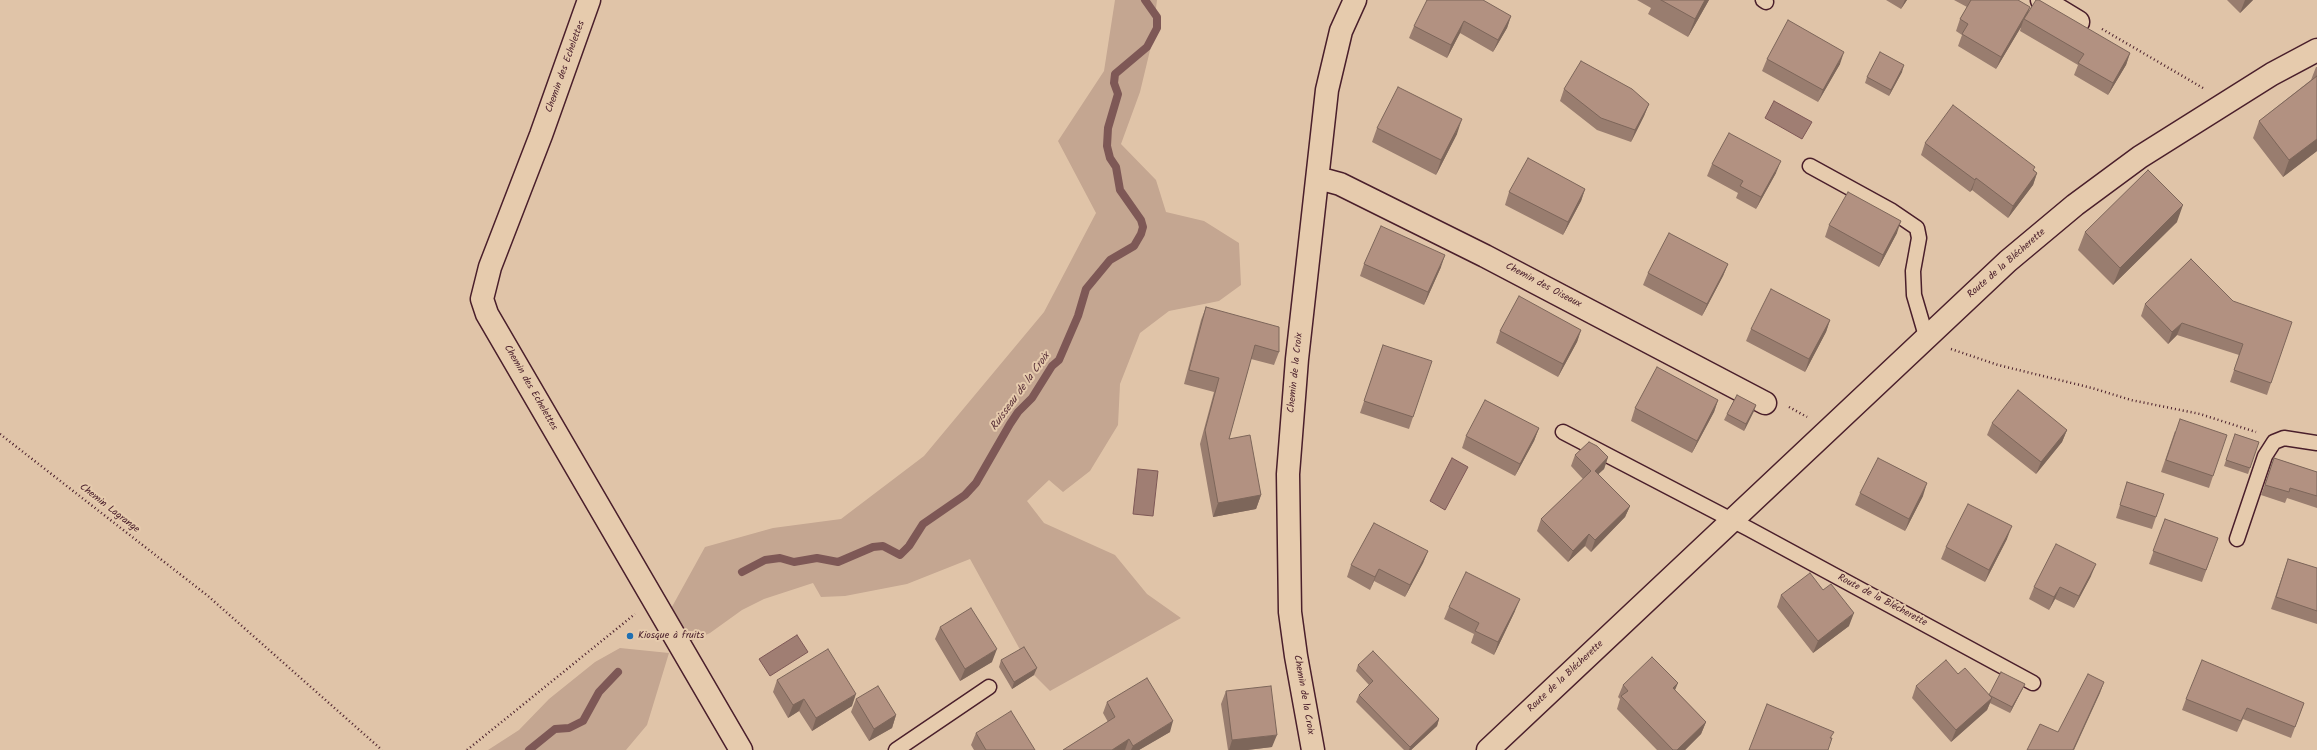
<!DOCTYPE html>
<html>
<head>
<meta charset="utf-8">
<style>
  body { margin:0 }
  canvas { display:block; background:#e0c4a8 }
</style>
</head>
<body>
<canvas width="2317" height="750"></canvas>
<script>
const g = document.querySelector('canvas').getContext('2d');
g.lineJoin = 'round';
function fill(path, color) { g.fillStyle = color; g.fill(path, 'evenodd'); }
const toPath = rows => new Path2D(rows.map(r => 'M' + r).join(''));
function stroke(path, color, width, dash) { g.strokeStyle = color; g.lineWidth = width; g.lineCap = dash ? 'butt' : 'round'; g.setLineDash(dash || []); g.stroke(path); }
function drawText(font, color, halo, rows, align = 'center') {
  g.font = font + ' Kalam,sans-serif'; g.lineWidth = 4; g.setLineDash([]); g.textBaseline = 'middle'; g.strokeStyle = halo; g.fillStyle = color; for (const [text, x, y, turn = 0] of rows) {
    g.save(); g.translate(x, y); g.rotate((+turn || 0) * Math.PI / 180); g.textAlign = isNaN(turn) ? turn : align; if (halo) g.strokeText(text, 0, 0); g.fillText(text, 0, 0); g.restore();
  }
}
const green = toPath([
  [1115,0,1157,0,1152,42,1140,92,1121,144,1156,180,1166,212,1204,221,1239,243,1241,285,1219,301,1169,311,1140,333,1120,384,1118,425,1090,471,1063,492,1049,480,1027,501,1044,523,1115,555,1147,594,1181,618,1050,691,1034,675,970,559,907,584,845,596,821,597,813,583,764,599,742,610,710,633,685,644,668,614,705,547,773,528,841,519,924,456,1044,312,1096,213,1058,141,1104,71],
  [620,648,669,653,647,725,626,750,488,750,519,730,549,699,595,662]
]);
const water = toPath([
  [1774,101,1812,122,1802,139,1765,118,1774,101],
  [1452,458,1468,467,1445,510,1430,501,1452,458],
  [1138,469,1158,471,1153,516,1133,514,1138,469],
  [797,635,808,652,770,676,759,659,797,635]
]);
const stream = toPath([
  [742,572,765,560,780,558,794,562,817,558,838,562,873,547,883,546,900,555,909,546,923,524,965,495,976,483,1010,424,1018,412,1032,398,1052,366,1059,360,1078,316,1086,289,1110,260,1134,246,1141,234,1143,227,1141,220,1120,190,1116,167,1110,158,1107,146,1108,128,1118,94,1114,83,1115,74,1147,47,1157,28,1157,17,1145,0],
  [529,750,555,729,569,728,583,721,599,692,618,672]
]);
const path = toPath([
  [2102,29,2203,88],
  [1951,349,1998,365,2092,388,2131,400,2200,414,2256,432],
  [1789,407,1807,417],
  [0,434,208,596,382,750],
  [467,750,635,614]
]);
const service = toPath([
  [1763,0,1766,2],
  [1810,166,1892,211,1917,228,1919,238,1913,271,1914,295,1926,336],
  [1563,432,1749,529,2033,683],
  [2237,539,2265,456,2274,442,2284,438,2317,443],
  [896,750,989,687]
]);
const minor = toPath([
  [589,0,541,135,490,267,482,299,487,314,741,750],
  [2042,0,2078,22],
  [1318,178,1340,184,1485,256,1765,403],
  [1313,750,1296,656,1290,612,1288,474,1297,359,1327,90,1341,31,1355,0]
]);
const secondary = toPath([
  [1488,750,2008,261,2075,205,2140,157,2272,74,2317,50]
]);
const wall = toPath([
  [1637,0,1709,0,1688,37,1648,14,1651,8],
  [1886,0,1907,0,1901,9],
  [1954,0,2018,0,2029,12,2130,53,2126,65,2108,95,2074,75,2078,65,2020,31,2021,27,1996,69,1958,46,1962,35,1956,31,1960,19,1967,7],
  [2227,0,2253,0,2240,13],
  [1511,16,1507,28,1493,52,1460,33,1447,58,1409,38,1414,26],
  [1767,59,1840,64,1818,102,1762,71],
  [2316,67,2317,67,2317,151,2283,177,2253,138,2259,121,2311,80],
  [1902,72,1889,96,1865,83,1867,77],
  [1564,89,1649,104,1644,116,1631,142,1597,130,1560,101],
  [1377,128,1457,134,1436,175,1372,142],
  [1925,143,2034,170,2037,173,2033,185,2008,218,1972,190,1970,192,1921,155],
  [1712,164,1776,173,1756,209,1736,198,1738,193,1707,176],
  [1585,189,1581,201,1563,235,1505,205,1509,192],
  [2177,222,2113,285,2078,250,2085,232],
  [1829,225,1897,233,1879,267,1825,237],
  [2191,259,2271,383,2267,395,2230,382,2239,355,2177,335,2168,344,2141,316,2145,304],
  [1364,264,1441,267,1424,305,1360,276],
  [1728,264,1723,276,1702,316,1643,285,1648,273],
  [1206,307,1279,352,1274,365,1251,359,1229,439,1261,495,1256,509,1213,517,1200,444,1214,392,1184,384,1201,320],
  [1830,320,1826,332,1805,372,1746,341,1751,329],
  [1581,330,1577,342,1558,377,1496,343,1500,331],
  [1383,345,1413,417,1409,429,1360,413],
  [1718,400,1714,412,1692,453,1631,421,1635,408],
  [1756,405,1754,411,1744,431,1724,420,1727,414],
  [1992,423,2067,430,2062,442,2036,474,1987,435],
  [1539,428,1534,441,1515,476,1462,448,1466,436],
  [2175,431,2213,476,2209,488,2161,472],
  [2235,434,2259,442,2248,474,2224,466],
  [1575,455,1608,457,1604,469,1598,474,1630,506,1625,517,1591,552,1585,546,1568,562,1537,531,1541,519,1583,479,1571,466],
  [2274,458,2317,472,2317,508,2287,498,2285,503,2261,495],
  [2127,482,2156,517,2152,529,2116,518],
  [1860,493,1923,496,1905,531,1855,505],
  [2165,519,2218,538,2202,582,2149,564],
  [2007,539,1985,582,1941,559,1946,547],
  [1428,551,1423,563,1405,597,1374,581,1370,590,1347,577,1351,565],
  [2288,559,2317,568,2317,624,2271,609],
  [2091,576,2074,608,2055,599,2049,610,2029,599,2034,587],
  [1781,595,1849,626,1813,653,1777,607],
  [1449,607,1515,611,1494,655,1471,643,1474,634,1444,619],
  [940,627,992,662,960,681,935,639],
  [1001,660,1034,675,1012,689,999,667],
  [1358,665,1439,719,1437,726,1411,750,1404,750,1356,702,1359,695,1369,685,1356,671],
  [1958,674,1989,695,2025,684,2022,690,2010,713,1990,703,1987,710,1951,742,1912,698,1916,686],
  [777,680,852,706,812,731,799,711,788,718,773,692],
  [1623,685,1675,690,1706,722,1701,734,1685,750,1657,750,1617,709,1620,699,1618,697],
  [1226,691,1272,747,1247,750,1228,750,1221,704],
  [856,699,896,715,892,728,869,741,851,712],
  [2186,699,2304,703,2291,738,2243,719,2237,732,2182,710],
  [1107,702,1170,732,1139,750,1063,750,1108,722,1103,713],
  [976,733,1035,750,974,750,971,745]
]);
const shadedWall = toPath([
  [1705,0,1709,0,1688,37,1695,19],
  [1905,0,1907,0,1901,9],
  [2245,0,2253,0,2240,13],
  [2030,7,2026,19,2024,19,2021,27,1996,69,2001,57],
  [1511,16,1507,28,1493,52,1498,40],
  [1464,21,1460,33,1447,58,1451,45],
  [1844,52,1840,64,1818,102,1823,90],
  [2130,53,2126,65,2108,95,2113,83],
  [1904,65,1902,72,1889,96,1891,90],
  [1649,104,1644,116,1631,142,1635,130],
  [1462,119,1457,134,1436,175,1441,160],
  [2317,139,2317,151,2283,177,2289,160],
  [1781,161,1776,173,1756,209,1761,197],
  [2037,173,2033,185,2008,218,2013,206],
  [1976,178,1972,190,1970,192,1975,180],
  [1585,189,1581,201,1563,235,1568,222],
  [2183,205,2177,222,2113,285,2120,268],
  [1901,221,1897,233,1879,267,1883,255],
  [1445,255,1441,267,1424,305,1428,292],
  [1728,264,1723,276,1702,316,1707,304],
  [1830,320,1826,332,1805,372,1809,359],
  [2182,323,2177,335,2168,344,2172,332],
  [1581,330,1577,342,1558,377,1563,364],
  [1718,400,1714,412,1692,453,1697,441],
  [1756,405,1754,411,1744,431,1746,424],
  [1539,428,1534,441,1515,476,1520,464],
  [2067,430,2062,442,2036,474,2041,462],
  [1608,457,1604,469,1590,482,1595,471],
  [1927,483,1923,496,1905,531,1909,519],
  [1261,495,1256,509,1213,517,1218,503],
  [1630,506,1625,517,1591,552,1595,540],
  [2012,526,2007,539,1985,582,1989,570],
  [1589,534,1585,546,1568,562,1573,551],
  [1428,551,1423,563,1405,597,1410,585],
  [2096,564,2091,576,2074,608,2079,596],
  [1379,569,1374,581,1370,590,1375,577],
  [2060,587,2055,599,2049,610,2054,597],
  [1520,599,1515,611,1494,655,1498,642],
  [1854,613,1849,626,1813,653,1818,641],
  [997,649,992,662,960,681,965,669],
  [1037,668,1034,675,1012,689,1014,682],
  [2104,682,2100,693,2074,750,2073,750],
  [1678,683,1673,695,1673,688],
  [2025,684,2022,690,2010,713,2012,707],
  [856,694,852,706,812,731,816,718],
  [1992,698,1987,710,1951,742,1956,730],
  [804,699,799,711,788,718,793,705],
  [896,715,892,728,869,741,874,729],
  [1439,719,1437,726,1411,750,1409,750,1410,747],
  [1173,721,1170,732,1139,750,1131,750,1133,746],
  [1706,722,1701,734,1685,750,1677,750],
  [1277,735,1272,747,1247,750,1229,750,1232,740],
  [1129,739,1125,750,1112,750]
]);
const building = toPath([
  [1427,0,1483,0,1511,16,1498,40,1464,21,1451,45,1414,26,1427,0],
  [1661,0,1705,0,1695,19,1661,0],
  [1971,0,2018,0,2030,7,2001,57,1962,34,1968,24,1960,19,1971,0],
  [2036,0,2039,0,2130,53,2113,83,2078,63,2084,54,2024,19,2036,0],
  [1788,20,1844,52,1823,90,1767,59,1788,20],
  [1880,52,1904,65,1891,90,1867,77,1880,52],
  [1581,61,1632,89,1649,104,1635,130,1601,118,1564,89,1581,61],
  [2317,76,2317,139,2289,160,2259,121,2317,76],
  [1398,87,1462,119,1441,160,1377,128,1398,87],
  [1953,105,2035,167,2033,170,2037,173,2013,206,1976,178,1975,180,1925,143,1953,105],
  [1729,133,1781,161,1761,197,1740,186,1743,181,1712,164,1729,133],
  [1528,158,1585,189,1568,222,1509,192,1528,158],
  [2148,170,2183,205,2120,268,2085,232,2148,170],
  [1848,192,1901,221,1883,255,1829,225,1848,192],
  [1381,226,1445,255,1428,292,1364,264,1381,226],
  [1669,233,1728,264,1707,304,1648,273,1669,233],
  [2191,259,2233,301,2292,322,2271,383,2234,370,2243,344,2182,323,2172,332,2145,304,2191,259],
  [1771,289,1830,320,1809,359,1751,329,1771,289],
  [1519,296,1581,330,1563,364,1500,331,1519,296],
  [1206,307,1279,327,1279,352,1255,345,1229,439,1250,435,1261,495,1218,503,1205,430,1219,378,1189,370,1206,307],
  [1383,345,1432,361,1413,417,1364,401,1383,345],
  [1657,367,1718,400,1697,441,1635,408,1657,367],
  [2018,390,2067,430,2041,462,1992,423,2018,390],
  [1737,395,1756,405,1746,424,1727,414,1737,395],
  [1485,400,1539,428,1520,464,1466,436,1485,400],
  [2180,419,2227,435,2213,476,2166,460,2180,419],
  [2235,434,2259,442,2250,468,2226,460,2235,434],
  [1589,442,1597,446,1608,457,1595,471,1630,506,1595,540,1589,534,1573,551,1541,519,1591,471,1575,455,1589,442],
  [1878,458,1927,483,1909,519,1860,493,1878,458],
  [2274,458,2317,472,2317,496,2290,488,2289,492,2265,485,2274,458],
  [2127,482,2164,494,2156,517,2120,505,2127,482],
  [1968,504,2012,526,1989,570,1946,547,1968,504],
  [2165,519,2218,538,2206,570,2153,551,2165,519],
  [1374,523,1428,551,1410,585,1379,569,1375,577,1351,565,1374,523],
  [2056,544,2096,564,2079,596,2060,587,2054,597,2034,587,2056,544],
  [2288,559,2317,568,2317,611,2276,597,2288,559],
  [1466,572,1520,599,1498,642,1475,631,1479,623,1449,607,1466,572],
  [1810,573,1823,590,1831,584,1854,613,1818,641,1781,595,1810,573],
  [971,608,997,649,965,669,940,627,971,608],
  [1024,647,1037,668,1014,682,1001,660,1024,647],
  [828,649,856,694,816,718,804,699,793,705,777,680,828,649],
  [1373,651,1439,719,1410,747,1359,695,1373,681,1358,665,1373,651],
  [1652,657,1678,683,1673,688,1706,722,1677,750,1673,750,1621,696,1628,691,1623,685,1652,657],
  [1946,660,1958,674,1965,668,1992,698,1956,730,1916,686,1946,660],
  [2202,660,2304,703,2295,727,2247,708,2241,721,2186,699,2202,660],
  [2001,672,2025,684,2012,707,1989,695,2001,672],
  [2088,674,2104,682,2073,750,2027,750,2040,724,2058,732,2088,674],
  [1147,678,1173,721,1133,746,1129,739,1112,750,1063,750,1115,717,1107,702,1147,678],
  [878,686,896,715,874,729,856,699,878,686],
  [1271,686,1277,735,1232,740,1226,691,1271,686],
  [1767,704,1834,732,1830,738,1832,738,1828,750,1749,750,1767,704],
  [1011,711,1035,750,986,750,976,733,1011,711]
]);
const markers = [
  [630,636,4,"#1f6fb2"]
];
const streetNames = [
  ["Chemin des Echelettes",566,67,-70],
  ["Route de la Blécherette",2007,264,-41],
  ["Chemin des Oiseaux",1543,286,28],
  ["Chemin de la Croix",1296,373,-84],
  ["Chemin des Echelettes",530,388,60],
  ["Chemin Lagrange",109,509,38],
  ["Route de la Blécherette",1882,601,28],
  ["Route de la Blécherette",1566,677,-43],
  ["Chemin de la Croix",1303,695,80]
];
const poiNames = [
  ["Kiosque à fruits",638,636]
];
const waterNames = [
  ["Ruisseau de la Croix",1021,392,-54]
];
fill(green, '#c4a691');
fill(water, '#a07e73');
stroke(water, '#7e5856', 1);
stroke(stream, '#7e5856', 8);
stroke(service, '#4a1f2b', 17);
stroke(minor, '#4a1f2b', 25);
stroke(secondary, '#4a1f2b', 25);
stroke(path, '#4a1f2b', 2.5, [1, 3]);
stroke(service, '#e6cbad', 14);
stroke(minor, '#e6cbad', 22);
stroke(secondary, '#e6cbad', 22);
fill(wall, '#997d6f');
fill(shadedWall, '#7d665a');
fill(building, '#b29181');
stroke(building, '#7d665a', 1);
for (const [x, y, r, color] of markers) { const dot = new Path2D(); dot.arc(x, y, r, 0, 2 * Math.PI); g.fillStyle = color; g.fill(dot); stroke(dot, '#e6cbad', 1.5); }
drawText('10px', '#4a1f2b', '#e6cbad', streetNames);
drawText('10px', '#4a1f2b', '#e6cbad', poiNames, 'left');
drawText('italic 11px', '#5b3239', '#e6cbad', waterNames);
</script>
</body>
</html>
